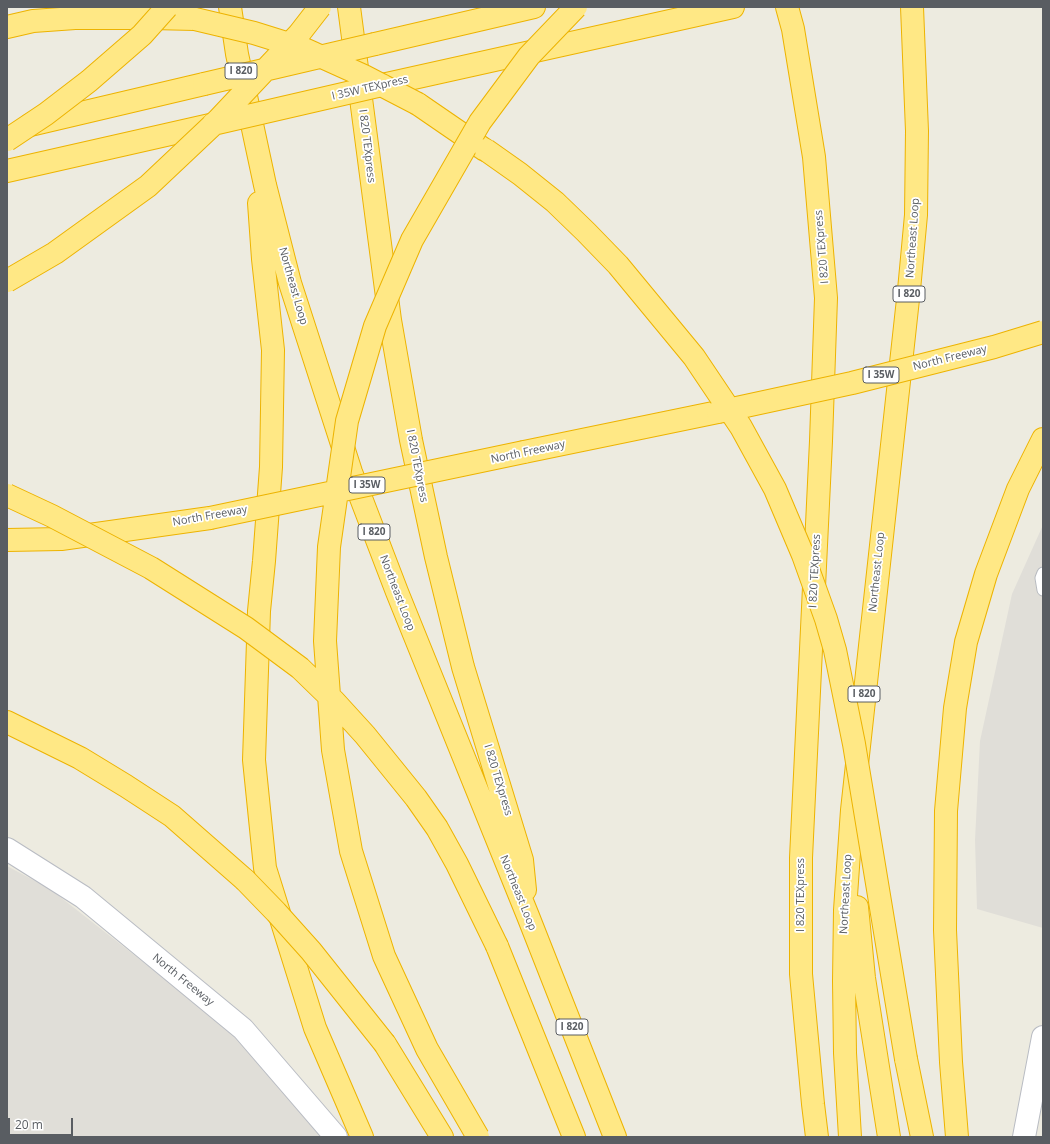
<!DOCTYPE html>
<html>
<head>
<meta charset="utf-8">
<style>
  body { margin:0 }
  #map { position:relative; width:1050px; height:1144px; overflow:hidden; background:#edebe0; font-family:"Open Sans",sans-serif }
  canvas { display:block }
  .frame { position:absolute; inset:0; border:8px solid #595d62; pointer-events:none }
  .scale { position:absolute; left:8px; top:1118px; width:65px; height:18px; box-sizing:border-box; border:2px solid #595d62; border-top:0; padding-left:5px; font-size:12px; line-height:14px; white-space:nowrap; color:#595d62; -webkit-text-stroke:3px #fff; paint-order:stroke }
</style>
</head>
<body>
<div id="map">
<canvas width="1050" height="1144"></canvas>
<div class="frame"></div>
<div class="scale">20 m</div>
</div>
<script>
const g = document.querySelector('canvas').getContext('2d');
g.lineJoin = 'round';
function fill(path, color) { g.fillStyle = color; g.fill(path, 'evenodd'); }
const toPath = rows => new Path2D(rows.map(r => 'M' + r).join(''));
function stroke(path, color, width, dash) { g.strokeStyle = color; g.lineWidth = width; g.lineCap = dash ? 'butt' : 'round'; g.setLineDash(dash || []); g.stroke(path); }
function drawText(font, color, halo, rows, align = 'center') {
  g.font = font + ' "Open Sans",sans-serif'; g.lineWidth = 3.5; g.setLineDash([]); g.textBaseline = 'middle'; g.strokeStyle = halo; g.fillStyle = color; for (const [text, x, y, turn = 0] of rows) {
    g.save(); g.translate(x, y); g.rotate((+turn || 0) * Math.PI / 180); g.textAlign = isNaN(turn) ? turn : align; if (halo) g.strokeText(text, 0, 0); g.fillText(text, 0, 0); g.restore();
  }
}
const industrial = toPath([
  [1043,525,1043,928,977,909,975,840,980,741,1012,594],
  [7,866,50,889,235,1034,326,1137,7,1137]
]);
const lane = toPath([
  [1043,573,1041,578,1043,590]
]);
const secondary = toPath([
  [7,849,83,897,243,1029,336,1137],
  [1024,1137,1043,1037]
]);
const highway = toPath([
  [230,7,237,54,265,185,290,283,351,472,397,592,528,916,615,1137],
  [349,7,390,320,411,440,436,557,463,667,522,860,525,890],
  [787,7,793,29,814,157,826,298,821,441,801,858,801,974,813,1104,817,1137],
  [7,27,33,21,75,18,151,18,195,19],
  [375,44,534,7],
  [382,85,733,7],
  [418,104,485,150],
  [30,125,204,84],
  [7,171,210,125],
  [259,203,263,259,273,350,271,467,264,561,259,611,254,760,265,868,315,1028,362,1137],
  [524,452,718,412],
  [7,540,61,539,210,518],
  [7,722,80,758,126,786,172,816,245,880],
  [857,907,864,978,889,1137],
  [497,946,574,1137],
  [385,1044,442,1137],
  [906,1059,922,1137],
  [850,1137,845,1053,844,981,845,910,852,810,909,290,916,215,917,131,912,7],
  [957,1137,951,1062,945,930,946,811,955,708,966,642,986,574,1018,489,1043,439]
]);
const highwayBridge = toPath([
  [195,19,254,33,302,48,364,76,418,104],
  [204,84,375,44],
  [213,124,382,85],
  [7,140,46,114,89,81,142,35,167,7],
  [486,150,520,174,555,202,586,232,618,265,694,357,741,427,775,489,803,555,826,619,835,650,854,744,906,1059],
  [7,281,55,253,148,186,218,120,299,34,320,7],
  [718,412,852,383,994,347,1043,332],
  [7,495,52,516,151,568,246,628,300,668,334,701,365,735,416,798,437,828,457,864,497,946],
  [210,518,524,452],
  [245,880,276,912,311,951,385,1044],
  [478,1137,427,1049,384,956,351,851,333,750,325,641,329,547,347,421,375,326,412,240,480,122,529,56,576,7]
]);
const shields = [
  [241,71,32],
  [909,294,32],
  [881,375,36],
  [367,485,36],
  [374,532,32],
  [864,694,32],
  [572,1027,32]
];
const shieldNames = [
  ["I 820",241,71],
  ["I 820",909,294],
  ["I 35W",881,375],
  ["I 35W",367,485],
  ["I 820",374,532],
  ["I 820",864,694],
  ["I 820",572,1027]
];
const streetNames = [
  ["I 35W TEXpress",370,88,-13],
  ["I 820 TEXpress",367,146,83],
  ["Northeast Loop",913,238,-86],
  ["I 820 TEXpress",822,247,-95],
  ["Northeast Loop",293,286,74],
  ["North Freeway",950,358,-14],
  ["North Freeway",528,452,-12],
  ["I 820 TEXpress",417,466,79],
  ["North Freeway",210,516,-10],
  ["I 820 TEXpress",815,571,-87],
  ["Northeast Loop",877,572,-84],
  ["Northeast Loop",397,593,69],
  ["I 820 TEXpress",498,780,73],
  ["Northeast Loop",518,893,68],
  ["Northeast Loop",846,894,-87],
  ["I 820 TEXpress",801,895,-90],
  ["North Freeway",183,980,39]
];
fill(industrial, '#e0ded8');
stroke(lane, '#b8bbc0', 13);
stroke(secondary, '#b9bcc3', 24);
stroke(highway, '#edb300', 24);
stroke(lane, '#fff', 11);
stroke(secondary, '#fff', 22);
stroke(highway, '#ffe885', 22);
stroke(highwayBridge, '#edb300', 24, []);
stroke(highwayBridge, '#ffe885', 22);
for (const [x, y, w] of shields) { const box = new Path2D(); box.roundRect(x - w / 2, y - 8, w, 16, 3); g.fillStyle = '#fff'; g.fill(box); stroke(box, '#595d62', 1); }
drawText('bold 10px', '#595d62', null, shieldNames);
drawText('11px', '#595d62', '#fff', streetNames);
</script>
</body>
</html>
